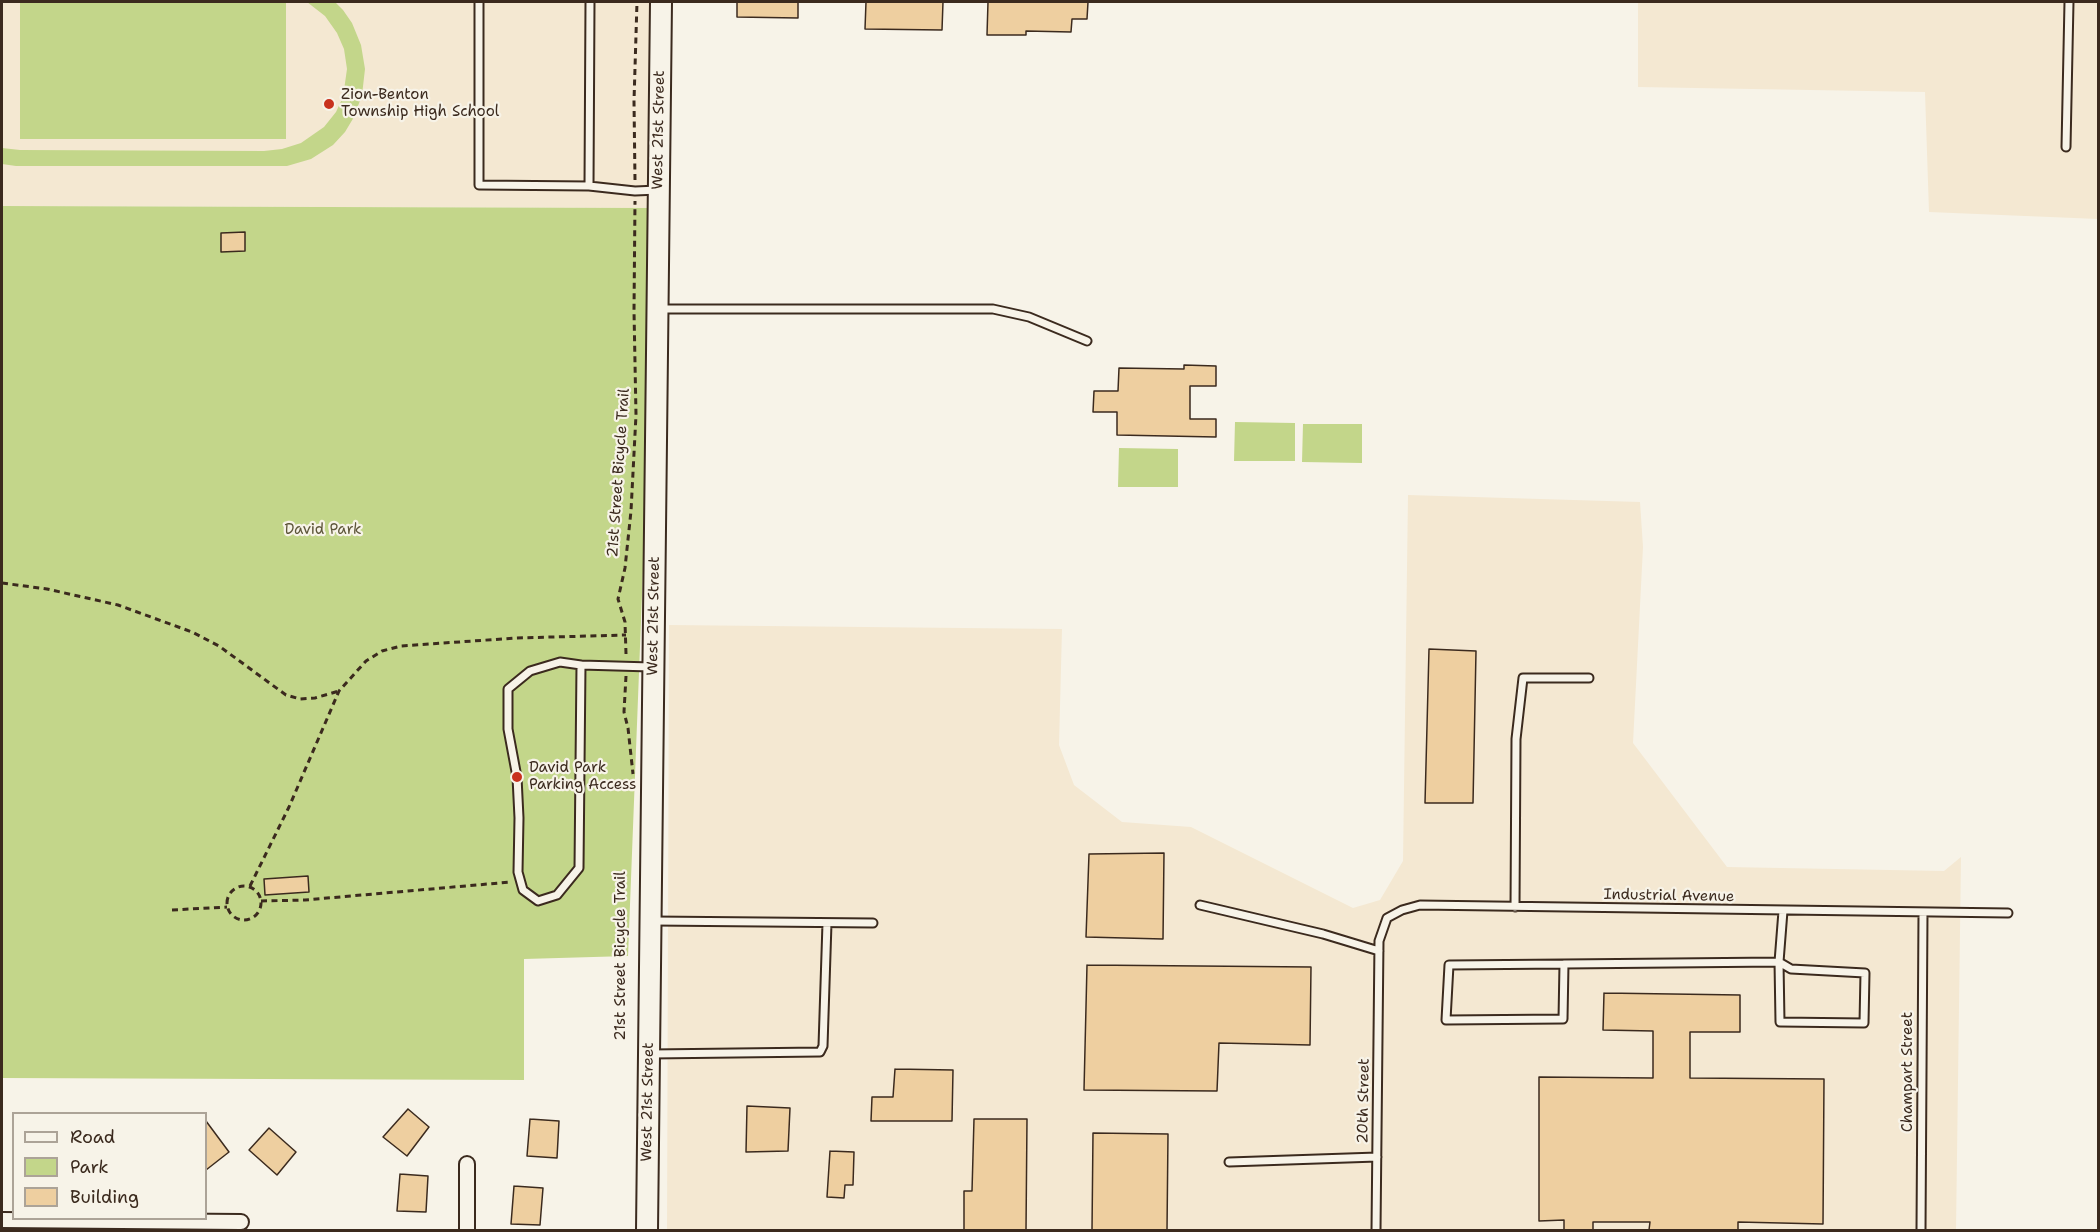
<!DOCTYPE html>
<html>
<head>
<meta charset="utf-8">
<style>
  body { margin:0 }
  #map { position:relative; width:2100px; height:1232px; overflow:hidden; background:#f7f3e8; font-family:"Shantell Sans",sans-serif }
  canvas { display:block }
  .frame { position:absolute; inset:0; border:3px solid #3b2a1e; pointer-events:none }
  .legend { position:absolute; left:12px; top:1112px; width:195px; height:108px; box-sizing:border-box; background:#f7f3e8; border:2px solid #aca397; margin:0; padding:8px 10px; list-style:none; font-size:18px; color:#3b2a1e }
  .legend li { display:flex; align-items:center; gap:12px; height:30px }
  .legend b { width:30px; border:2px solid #aca397 }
</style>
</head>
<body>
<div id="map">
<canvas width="2100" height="1232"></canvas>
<div class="frame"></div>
<ul class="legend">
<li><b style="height:8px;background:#f7f3e8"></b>Road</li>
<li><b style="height:16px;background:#c3d68a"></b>Park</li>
<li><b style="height:16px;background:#eecfa0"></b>Building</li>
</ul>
</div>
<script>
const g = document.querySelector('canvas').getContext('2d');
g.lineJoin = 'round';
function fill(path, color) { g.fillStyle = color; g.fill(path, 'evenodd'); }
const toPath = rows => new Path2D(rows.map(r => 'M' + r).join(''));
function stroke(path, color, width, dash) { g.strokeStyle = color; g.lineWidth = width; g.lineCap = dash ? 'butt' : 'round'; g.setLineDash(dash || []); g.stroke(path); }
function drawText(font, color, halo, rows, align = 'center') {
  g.font = font + ' "Shantell Sans",sans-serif'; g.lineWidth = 4.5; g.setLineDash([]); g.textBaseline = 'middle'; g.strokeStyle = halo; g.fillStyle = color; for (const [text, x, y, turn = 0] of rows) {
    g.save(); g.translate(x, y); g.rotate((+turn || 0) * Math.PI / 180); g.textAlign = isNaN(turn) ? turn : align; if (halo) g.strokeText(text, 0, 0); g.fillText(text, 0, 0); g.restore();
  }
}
const built = toPath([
  [2,2,657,2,657,208,2,206],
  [1638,2,2098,2,2098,219,1929,212,1925,92,1638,87],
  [1408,495,1640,502,1643,547,1633,743,1727,867,1944,871,1961,857,1956,1230,667,1230,669,625,1062,629,1059,745,1074,785,1122,822,1191,827,1353,908,1380,900,1403,861]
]);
const green = toPath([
  [307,2,335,2,343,10,352,23,361,45,365,69,362,95,354,117,345,132,333,145,311,159,287,166,16,166,2,164,2,148,20,150,264,151,282,149,301,143,324,127,336,112,343,97,347,69,344,49,337,33,325,16],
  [20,3,286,3,286,139,20,139],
  [2,206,657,208,628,956,524,959,524,1080,2,1078],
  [1235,422,1295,423,1295,461,1234,461],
  [1303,424,1362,424,1362,463,1302,462],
  [1119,448,1178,449,1178,487,1118,487]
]);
const building = toPath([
  [737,2,798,2,798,18,737,17,737,2],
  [866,2,943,2,942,30,865,29,866,2],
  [988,2,1088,2,1087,19,1072,19,1071,32,1026,31,1026,35,987,35,988,2],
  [245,232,245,251,221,252,221,233,245,232],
  [1184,365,1216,366,1216,386,1190,386,1190,419,1216,419,1216,437,1117,435,1117,412,1093,412,1094,391,1118,391,1119,368,1184,369,1184,365],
  [1429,649,1476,651,1473,803,1425,803,1429,649],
  [1164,853,1163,939,1086,937,1089,854,1164,853],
  [308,876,309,892,265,895,264,879,308,876],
  [1087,965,1311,967,1310,1045,1219,1043,1217,1091,1084,1090,1087,965],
  [1604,993,1740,995,1740,1032,1690,1032,1690,1078,1824,1079,1823,1224,1738,1222,1738,1230,1649,1230,1650,1222,1593,1222,1593,1230,1564,1230,1564,1220,1539,1221,1539,1077,1653,1078,1653,1031,1603,1030,1604,993],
  [895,1069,953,1070,952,1121,871,1121,872,1097,893,1097,895,1069],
  [747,1106,790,1108,788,1151,746,1152,747,1106],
  [408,1109,429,1127,407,1156,383,1137,408,1109],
  [530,1119,559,1121,557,1158,527,1156,530,1119],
  [974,1119,1027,1119,1026,1230,964,1230,964,1191,972,1191,974,1119],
  [206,1121,229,1152,206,1170,206,1121],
  [269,1128,296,1152,277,1175,249,1150,269,1128],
  [1093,1133,1168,1134,1167,1230,1092,1230,1093,1133],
  [830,1151,854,1152,853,1185,845,1185,844,1198,827,1197,830,1151],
  [400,1174,428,1176,426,1212,397,1211,400,1174],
  [514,1186,543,1188,540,1225,511,1224,514,1186]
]);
const path = toPath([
  [635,180,634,101,637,2],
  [2,583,47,589,118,605,192,632,219,646,286,695,300,699,315,698,339,691],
  [626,654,625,622,618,599,625,568,631,511,636,415,634,311,635,201],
  [626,676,624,712,628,728,633,774],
  '227 903a17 17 0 1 1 34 0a17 17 0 1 1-34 0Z',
  [250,886,289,807,339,691,366,661,382,651,401,646,516,638,626,635],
  [261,901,305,900,511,882],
  [172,910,227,907]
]);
const lane = toPath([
  [479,2,479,185,589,186,590,2],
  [2066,147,2069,2],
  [589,186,635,191,658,190],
  [660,309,993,309,1029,317,1087,341],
  [581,665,560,662,530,671,508,689,508,729,517,777,519,818,518,872,523,890,538,901,557,895,579,868,581,665,651,667],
  [1200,905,1323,934,1379,951],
  [1515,907,1516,739,1523,678,1589,678],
  [653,921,873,923],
  [1779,962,1791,969,1865,973,1864,1023,1780,1022,1779,962],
  [1564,964,1563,1019,1446,1020,1449,965,1564,964,1779,962,1783,911],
  [651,1054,820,1052,823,1046,827,923],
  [1229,1162,1377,1157],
  [1376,1230,1379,941,1387,918,1402,910,1420,905,2008,913],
  [1921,1230,1923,913]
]);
const street = toPath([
  [2,1220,241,1222],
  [467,1230,467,1164]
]);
const secondary = toPath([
  [647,1230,661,2]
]);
const markers = [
  [329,104,6,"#c8321e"],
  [517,777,6,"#c8321e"]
];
const poiNames = [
  ["Zion-Benton",341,95],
  ["Township High School",341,112],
  ["David Park",529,768],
  ["Parking Access",529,785]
];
const streetNames = [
  ["West 21st Street",659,130,-89],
  ["21st Street Bicycle Trail",619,473,-86],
  ["West 21st Street",654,616,-89],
  ["Industrial Avenue",1669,896,1],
  ["21st Street Bicycle Trail",621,956,-90],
  ["Champart Street",1908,1072,-90],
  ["20th Street",1364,1101,-89],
  ["West 21st Street",648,1102,-89]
];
const parkNames = [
  ["David Park",323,530]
];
fill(built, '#f4e8d2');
fill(green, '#c3d68a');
fill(building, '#eecfa0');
stroke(building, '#3b2a1e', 1.5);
stroke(lane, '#3b2a1e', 11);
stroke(street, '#3b2a1e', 18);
stroke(secondary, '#3b2a1e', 24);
stroke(path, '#3b2a1e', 3, [6, 4.5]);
stroke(lane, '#f7f3e8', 7);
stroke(street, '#f7f3e8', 14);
stroke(secondary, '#f7f3e8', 20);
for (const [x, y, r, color] of markers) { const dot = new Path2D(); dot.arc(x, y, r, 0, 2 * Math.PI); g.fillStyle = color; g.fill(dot); stroke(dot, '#f7f3e8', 2); }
drawText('15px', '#3b2a1e', '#f7f3e8', poiNames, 'left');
drawText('15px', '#3b2a1e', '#f7f3e8', streetNames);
drawText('15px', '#5d5539', '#f7f3e8', parkNames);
</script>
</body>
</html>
